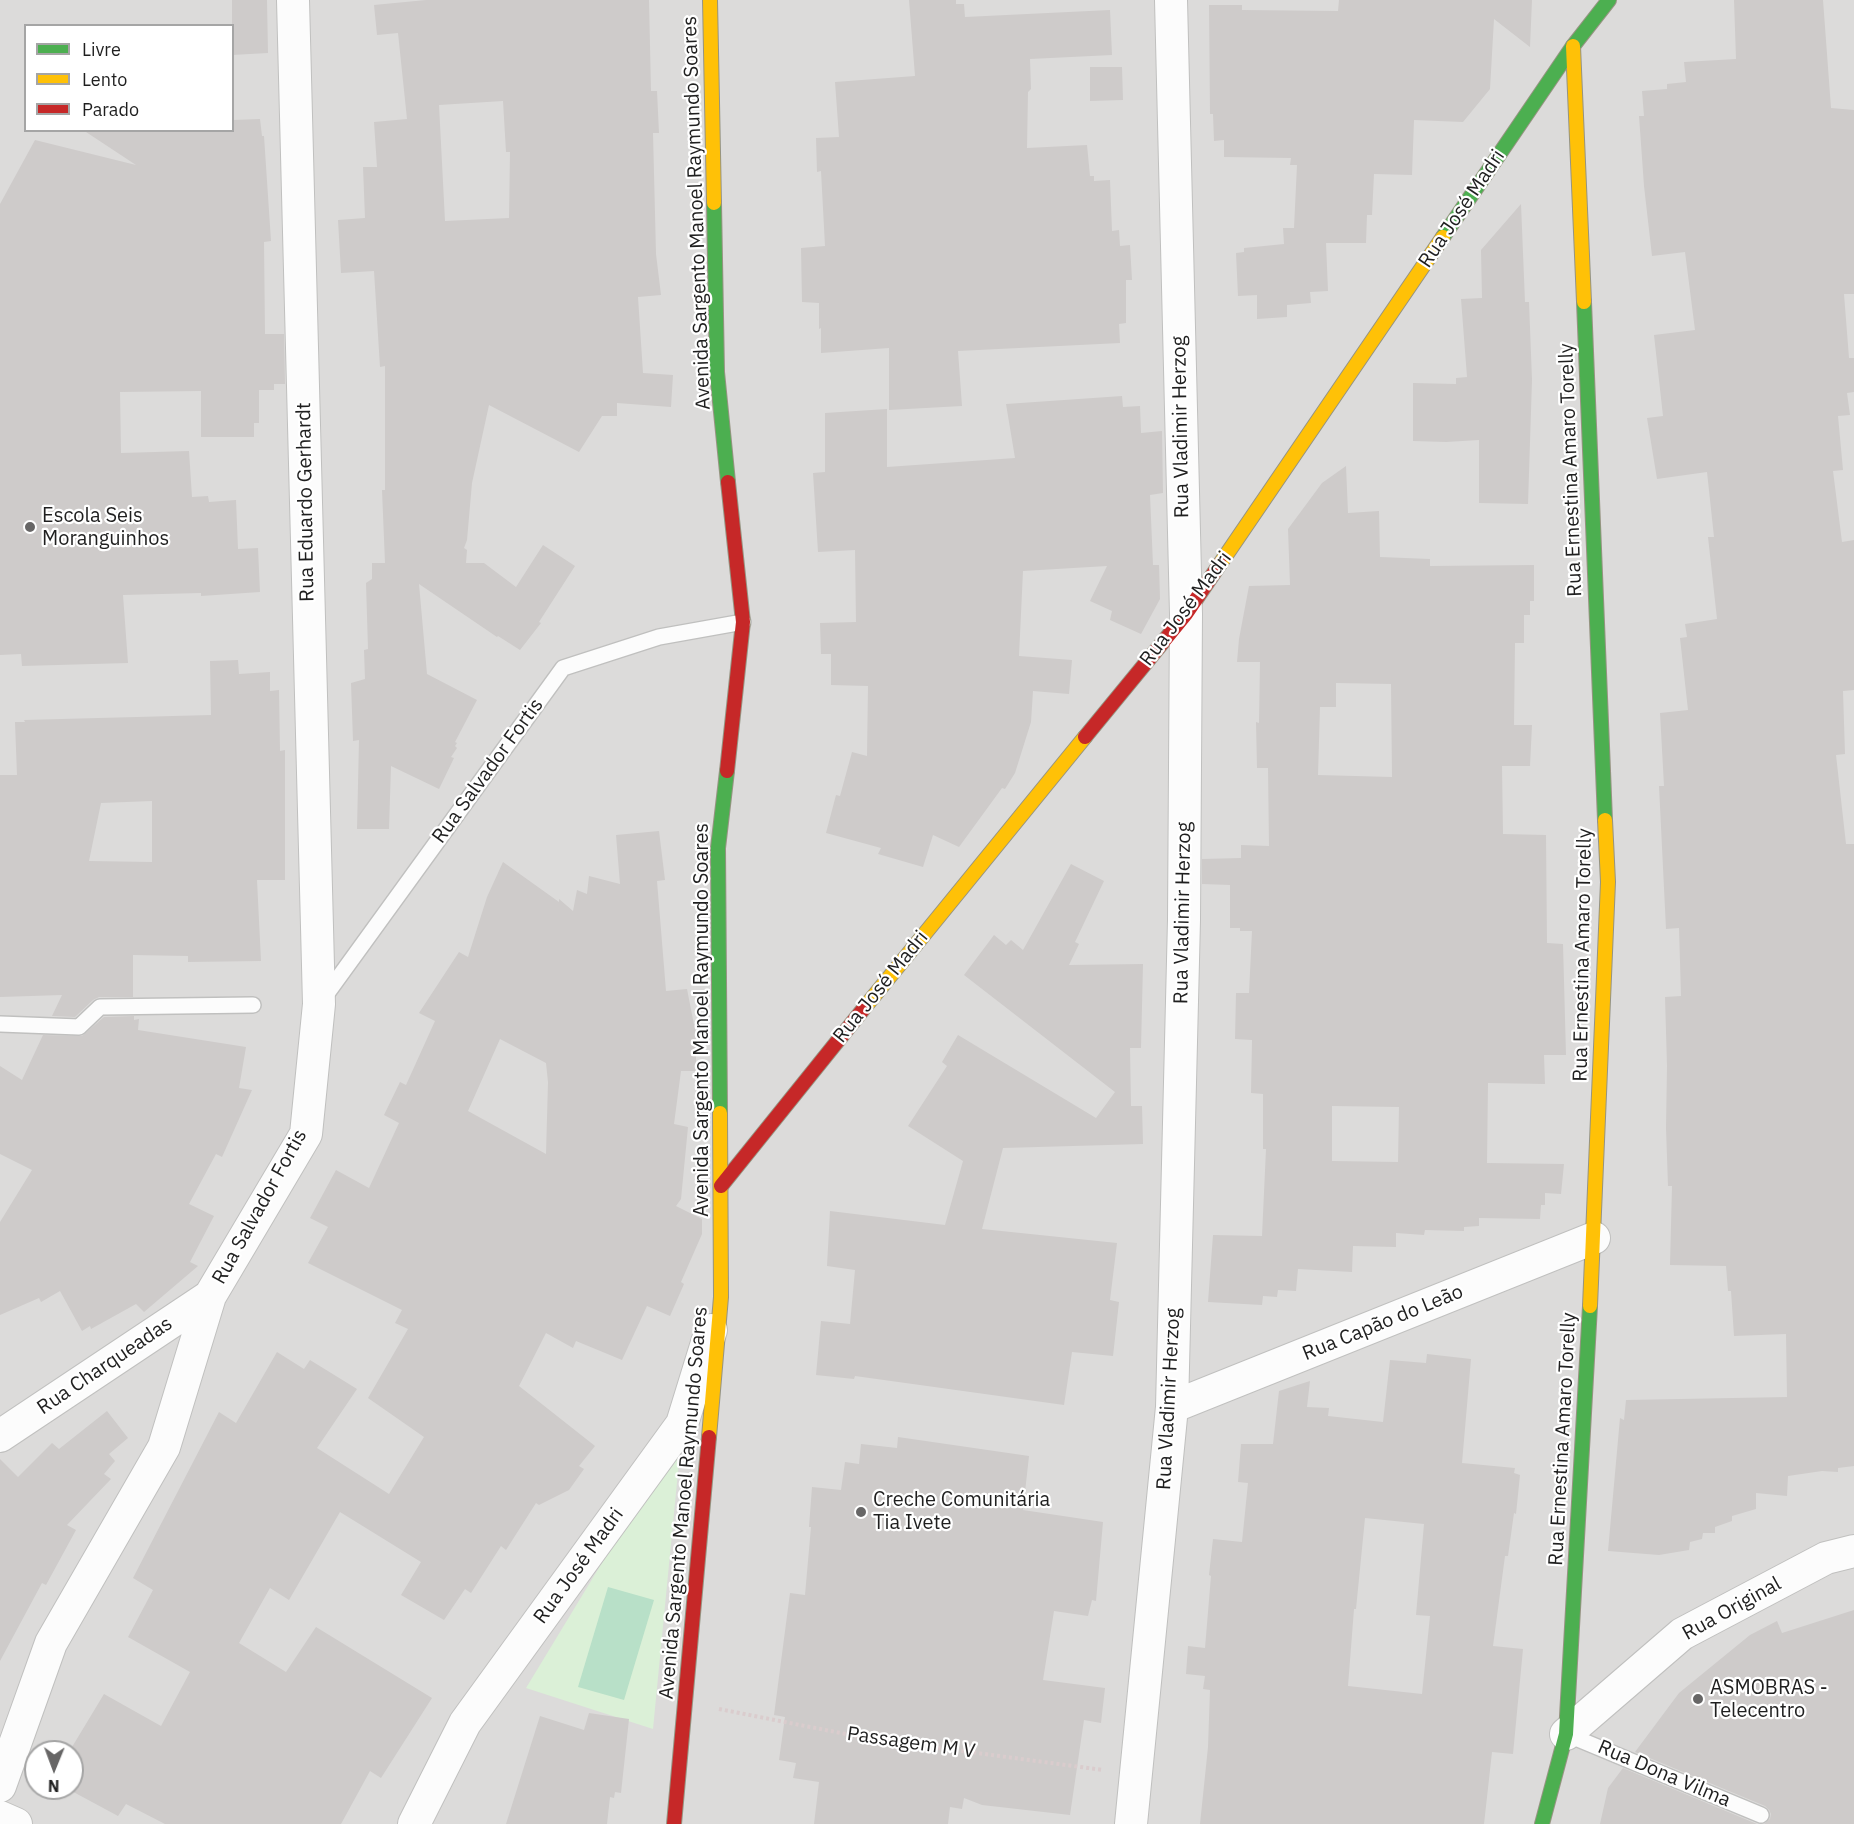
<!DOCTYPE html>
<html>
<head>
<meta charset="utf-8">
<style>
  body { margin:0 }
  #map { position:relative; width:1854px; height:1824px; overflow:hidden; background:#edebe9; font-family:"IBM Plex Sans",sans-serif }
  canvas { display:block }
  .legend { position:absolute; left:24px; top:24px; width:210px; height:108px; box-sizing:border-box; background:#fff; border:2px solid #a5a5a5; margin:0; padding:8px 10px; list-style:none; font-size:18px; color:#1f1f1f }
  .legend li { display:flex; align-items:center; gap:12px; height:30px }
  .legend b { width:30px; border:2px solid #a5a5a5 }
  .north { position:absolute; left:24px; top:1740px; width:60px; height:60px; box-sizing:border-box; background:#fff; border:2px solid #a5a5a5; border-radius:50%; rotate:181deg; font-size:16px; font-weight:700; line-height:24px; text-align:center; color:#1f1f1f }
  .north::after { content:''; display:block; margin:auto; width:21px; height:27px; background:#676666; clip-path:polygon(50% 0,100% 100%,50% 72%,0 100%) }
</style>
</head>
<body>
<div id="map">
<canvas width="1854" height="1824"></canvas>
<ul class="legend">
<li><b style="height:8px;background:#4caf50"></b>Livre</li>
<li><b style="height:8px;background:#ffc107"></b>Lento</li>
<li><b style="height:8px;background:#c62828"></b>Parado</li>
</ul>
<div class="north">N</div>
</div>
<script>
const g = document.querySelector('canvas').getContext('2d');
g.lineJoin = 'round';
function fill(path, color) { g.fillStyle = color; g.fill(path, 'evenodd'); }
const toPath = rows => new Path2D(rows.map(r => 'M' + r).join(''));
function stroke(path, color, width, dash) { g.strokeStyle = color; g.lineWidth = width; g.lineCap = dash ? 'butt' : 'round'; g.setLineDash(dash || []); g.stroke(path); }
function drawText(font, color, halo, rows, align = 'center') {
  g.font = font + ' "IBM Plex Sans",sans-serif'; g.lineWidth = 4.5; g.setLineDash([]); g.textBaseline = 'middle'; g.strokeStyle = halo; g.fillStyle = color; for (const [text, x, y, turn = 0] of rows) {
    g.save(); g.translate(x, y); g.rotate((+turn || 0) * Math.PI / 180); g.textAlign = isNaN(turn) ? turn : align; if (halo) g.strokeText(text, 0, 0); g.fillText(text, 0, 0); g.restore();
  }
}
const residential = toPath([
  [0,0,1854,0,1854,1824,0,1824],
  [26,26,232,26,232,130,26,130],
  [36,1752,72,1752,72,1788,36,1788]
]);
const park = toPath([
  [682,1431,653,1729,526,1688]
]);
const pitch = toPath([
  [608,1587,654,1600,624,1700,578,1687]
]);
const building = toPath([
  [232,0,267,0,268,53,232,55],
  [426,0,649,0,651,91,657,91,659,133,653,133,656,254,661,295,638,297,643,373,673,375,671,407,617,403,617,416,602,416,579,452,489,405,472,483,467,540,464,548,467,550,466,563,484,563,516,587,543,545,575,566,539,622,541,623,520,650,498,636,497,637,419,584,427,674,477,700,455,742,457,743,455,746,457,748,451,757,454,758,439,789,391,766,389,829,357,829,359,740,353,741,351,683,365,679,364,650,368,649,366,583,372,579,372,563,385,563,382,490,385,490,385,366,380,367,374,271,341,273,338,220,365,218,363,167,377,167,374,122,407,119,398,33,377,35,374,5],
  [503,101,506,152,510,152,509,218,445,221,439,105],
  [909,0,956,0,956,4,964,4,965,17,1110,10,1112,55,1030,59,1031,89,1028,92,1027,148,1087,145,1090,176,1094,176,1094,181,1110,180,1112,231,1119,230,1120,246,1130,245,1132,280,1126,280,1126,323,1119,324,1120,343,958,351,962,406,889,410,889,348,821,353,821,328,819,329,819,303,802,302,801,248,825,246,821,171,817,172,816,138,839,137,835,82,915,76],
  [1339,0,1532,0,1530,47,1494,19,1490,89,1463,122,1414,120,1412,175,1374,174,1372,215,1367,215,1366,243,1326,243,1328,291,1310,292,1311,303,1287,305,1287,317,1257,319,1257,295,1238,296,1236,253,1244,252,1244,248,1284,244,1283,228,1294,228,1297,165,1290,165,1291,158,1224,157,1224,140,1214,141,1213,114,1210,114,1209,5,1242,5,1242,10,1338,11],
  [1734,0,1823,0,1831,108,1854,110,1854,294,1844,294,1849,358,1854,358,1854,392,1847,393,1850,415,1838,416,1843,470,1833,471,1842,542,1854,540,1854,690,1843,691,1845,754,1836,755,1846,844,1854,844,1854,1466,1838,1468,1838,1472,1822,1471,1788,1476,1787,1496,1756,1493,1756,1509,1732,1516,1732,1521,1715,1527,1715,1533,1703,1533,1702,1539,1690,1542,1689,1550,1659,1555,1608,1551,1620,1418,1624,1420,1626,1400,1787,1397,1786,1334,1734,1336,1731,1291,1728,1291,1726,1266,1670,1265,1672,1186,1668,1186,1666,1128,1667,1066,1665,997,1681,996,1679,928,1666,929,1659,786,1664,786,1660,713,1688,710,1680,638,1687,637,1685,624,1717,619,1708,537,1714,537,1707,472,1657,479,1647,418,1663,416,1654,335,1695,330,1685,252,1652,256,1644,186,1639,116,1644,116,1642,91,1667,89,1667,84,1686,82,1684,62,1736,59],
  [1090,67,1122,67,1123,100,1090,101],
  [260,119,262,136,264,136,271,241,264,242,265,334,284,334,285,384,274,384,274,390,259,390,259,423,254,423,254,437,201,437,201,391,120,392,121,453,189,451,192,497,208,496,209,502,236,500,238,549,258,548,260,592,201,596,201,593,123,595,128,663,22,666,21,654,0,655,0,204,35,140,136,165,83,130,234,130,233,120],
  [1521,204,1525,302,1529,302,1532,380,1528,504,1479,503,1479,440,1446,442,1413,441,1413,383,1456,384,1456,378,1467,377,1461,299,1482,298,1481,250],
  [1122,396,1123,407,1140,406,1141,433,1162,431,1163,493,1150,495,1153,565,1159,565,1160,599,1141,634,1110,620,1112,611,1090,601,1107,566,1023,571,1019,656,1072,660,1069,694,1033,691,1031,722,1015,773,1005,789,1002,788,959,847,933,835,923,867,878,854,881,848,826,833,836,795,840,796,852,752,867,756,868,686,831,685,831,654,821,654,820,623,856,622,855,550,818,552,813,473,825,472,825,413,887,409,887,467,1015,458,1006,404],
  [1346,466,1348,513,1379,511,1380,557,1430,559,1430,566,1534,565,1534,601,1530,601,1530,615,1524,615,1524,643,1515,643,1514,725,1532,725,1530,766,1502,766,1503,834,1546,835,1547,943,1563,944,1566,1055,1544,1055,1545,1084,1488,1083,1487,1163,1564,1164,1561,1194,1545,1193,1545,1205,1541,1205,1540,1219,1479,1218,1479,1226,1464,1227,1464,1231,1425,1230,1424,1235,1396,1233,1396,1247,1353,1246,1352,1272,1298,1269,1296,1291,1278,1290,1277,1297,1263,1296,1262,1305,1208,1302,1213,1235,1262,1236,1266,1149,1263,1149,1263,1094,1251,1093,1252,1040,1235,1039,1236,993,1249,993,1252,931,1240,931,1240,928,1230,928,1230,885,1202,884,1202,859,1241,858,1241,845,1269,846,1268,768,1257,768,1256,722,1259,723,1260,662,1237,662,1239,639,1249,586,1290,585,1288,529,1322,483],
  [1336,683,1391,684,1392,777,1318,775,1320,707,1336,707],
  [1332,1106,1399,1107,1398,1162,1332,1161],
  [238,660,239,674,270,672,270,691,279,690,280,751,285,750,285,880,257,880,261,961,188,962,188,956,133,955,133,997,99,997,93,1000,75,1017,52,1016,62,995,0,997,0,775,17,775,15,722,25,722,24,720,211,715,210,661],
  [152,801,152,862,89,861,101,803],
  [659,831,665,880,657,881,666,991,687,989,696,1035,696,1071,681,1071,674,1124,688,1127,681,1199,676,1206,702,1219,702,1234,681,1282,684,1284,670,1316,647,1306,622,1360,576,1341,573,1348,546,1333,519,1386,595,1446,579,1466,584,1469,569,1490,539,1505,536,1503,506,1550,501,1546,471,1593,465,1589,444,1620,401,1595,421,1562,340,1512,289,1600,270,1588,239,1643,286,1672,316,1627,432,1698,381,1778,370,1771,341,1824,165,1824,126,1804,118,1816,66,1788,72,1788,72,1776,80,1760,72,1756,72,1752,69,1752,104,1694,161,1726,190,1672,128,1637,153,1590,133,1578,219,1412,236,1423,277,1352,304,1369,310,1360,357,1389,317,1448,389,1494,424,1437,368,1398,408,1329,395,1323,402,1310,308,1263,328,1227,310,1218,336,1170,369,1188,399,1123,384,1115,400,1082,406,1085,435,1021,419,1013,459,952,468,957,487,897,503,862,559,902,559,899,573,911,577,890,587,894,589,876,620,884,616,835],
  [500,1039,546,1063,548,1082,546,1154,468,1111],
  [1071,864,1104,881,1075,942,1079,944,1069,965,1143,964,1141,1048,1130,1048,1131,1106,1142,1106,1143,1144,1003,1148,982,1229,1117,1243,1110,1300,1119,1302,1113,1356,1072,1352,1064,1405,855,1376,854,1379,816,1375,821,1321,850,1324,855,1270,827,1266,830,1211,945,1225,963,1161,908,1126,947,1066,942,1062,958,1035,1096,1118,1115,1092,964,975,994,935,1006,945,1011,940,1023,950],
  [134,1016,134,1020,139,1019,138,1030,246,1047,239,1088,252,1090,222,1157,216,1154,189,1204,214,1216,190,1262,198,1266,144,1312,136,1304,91,1329,90,1326,82,1331,60,1291,41,1302,39,1298,0,1315,0,1222,32,1170,0,1154,0,1066,22,1080,43,1035,82,1036,104,1017],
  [1427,1354,1471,1359,1462,1463,1515,1468,1514,1473,1520,1475,1516,1514,1514,1513,1508,1556,1505,1556,1493,1646,1523,1649,1513,1754,1492,1752,1484,1824,1200,1824,1208,1747,1210,1690,1203,1689,1205,1676,1186,1674,1188,1646,1205,1648,1211,1576,1209,1575,1213,1539,1242,1542,1248,1483,1238,1482,1241,1444,1273,1444,1279,1391,1310,1381,1307,1407,1329,1408,1328,1416,1383,1422,1390,1360,1426,1363],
  [1365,1518,1424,1524,1416,1615,1430,1616,1422,1694,1348,1686,1354,1609,1356,1609],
  [107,1411,128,1438,109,1454,115,1461,104,1474,111,1479,67,1525,76,1530,46,1585,42,1583,0,1661,0,1459,18,1477,52,1443,59,1449],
  [898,1437,1029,1456,1023,1510,1103,1522,1096,1601,1092,1600,1088,1616,1054,1611,1043,1680,1105,1688,1101,1723,1084,1720,1070,1815,982,1805,964,1798,962,1809,950,1807,948,1824,814,1824,819,1782,793,1778,796,1763,779,1760,785,1717,774,1715,790,1593,805,1595,811,1527,809,1527,812,1487,841,1490,845,1462,859,1464,861,1444,897,1448],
  [1854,1610,1854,1824,1764,1824,1770,1819,1771,1814,1769,1810,1765,1806,1635,1752,1679,1693,1750,1635,1777,1621,1782,1633],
  [589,1713,629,1719,621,1793,615,1792,614,1798,610,1797,607,1824,506,1824,540,1716,584,1730],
  [1623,1768,1757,1824,1600,1824,1608,1788]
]);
const path = toPath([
  [719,1709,866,1738,1103,1770]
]);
const lane = toPath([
  [323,999,563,668,659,637,743,622],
  [0,1024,79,1027,100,1007,253,1005],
  [1566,1734,1761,1815]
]);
const street = toPath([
  [1172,1407,1594,1238],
  [0,1436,210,1296],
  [1566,1734,1682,1634,1826,1558,1854,1551],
  [0,1786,51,1643,164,1447,210,1296,306,1134,319,1004,293,0],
  [0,1817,16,1824],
  [414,1824,465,1723,682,1424,711,1330],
  [1131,1824,1172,1407,1184,920,1186,614,1171,0]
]);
const fast = toPath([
  [714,203,717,372,728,482],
  [1443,237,1573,46,1609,0],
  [1584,302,1605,820],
  [720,1113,718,848,727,771],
  [1542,1824,1566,1734,1590,1306]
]);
const slow = toPath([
  [710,0,714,203],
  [1573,46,1584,302],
  [1220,564,1443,237],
  [865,1007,1085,737],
  [1590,1306,1608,882,1605,820],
  [709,1437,721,1297,720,1113]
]);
const jam = toPath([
  [1085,737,1186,614,1220,564],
  [727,771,743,622,728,482],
  [721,1186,865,1007],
  [674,1824,709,1437]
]);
const markers = [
  [30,527,6,"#676666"],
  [861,1512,6,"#676666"],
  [1698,1699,6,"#676666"]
];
const streetNames = [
  ["Rua José Madri",1462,209,-56],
  ["Avenida Sargento Manoel Raymundo Soares",697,213,-92],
  ["Rua Vladimir Herzog",1181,427,-91],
  ["Rua Ernestina Amaro Torelly",1571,470,-92],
  ["Rua Eduardo Gerhardt",306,502,-91],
  ["Rua José Madri",1186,609,-53],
  ["Rua Salvador Fortis",488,771,-54],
  ["Rua Vladimir Herzog",1183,913,-89],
  ["Rua Ernestina Amaro Torelly",1583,955,-89],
  ["Rua José Madri",881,987,-51],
  ["Avenida Sargento Manoel Raymundo Soares",702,1020,-90],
  ["Rua Salvador Fortis",260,1207,-61],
  ["Rua Capão do Leão",1383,1323,-22],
  ["Rua Charqueadas",105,1366,-34],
  ["Rua Vladimir Herzog",1169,1399,-87],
  ["Rua Ernestina Amaro Torelly",1563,1439,-87],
  ["Avenida Sargento Manoel Raymundo Soares",684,1503,-85],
  ["Rua José Madri",579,1566,-54],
  ["Rua Original",1732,1609,-29],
  ["Passagem M V",911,1743,8],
  ["Rua Dona Vilma",1664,1774,23]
];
const poiNames = [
  ["Escola Seis",42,516],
  ["Moranguinhos",42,539],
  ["Creche Comunitária",873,1500],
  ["Tia Ivete",873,1523],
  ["ASMOBRAS -",1710,1688],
  ["Telecentro",1710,1711]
];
fill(residential, '#dcdbda');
fill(park, '#dbf0d7');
fill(pitch, '#b8e0c8');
fill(building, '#cecbca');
stroke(lane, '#c0c0bf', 18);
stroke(street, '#c0c0bf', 34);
stroke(fast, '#969482', 16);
stroke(slow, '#969482', 16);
stroke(jam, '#969482', 16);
stroke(path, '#dacccd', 4, [3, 3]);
stroke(lane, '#fcfcfc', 15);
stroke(street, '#fcfcfc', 32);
stroke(fast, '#4caf50', 14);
stroke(slow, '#ffc107', 14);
stroke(jam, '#c62828', 14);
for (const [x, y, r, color] of markers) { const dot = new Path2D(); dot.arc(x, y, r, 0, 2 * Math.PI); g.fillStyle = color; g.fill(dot); stroke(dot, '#fff', 2); }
drawText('20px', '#1f1f1f', '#fff', streetNames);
drawText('20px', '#1f1f1f', '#fff', poiNames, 'left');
</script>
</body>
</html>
